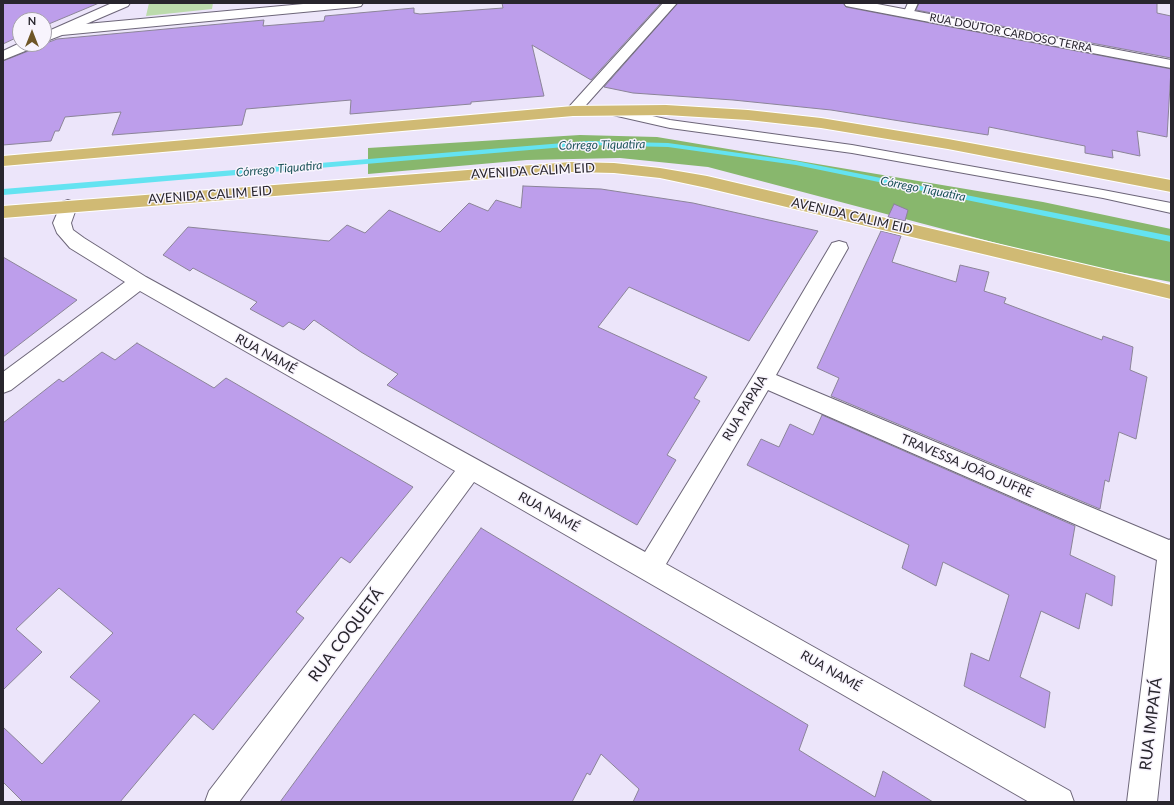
<!DOCTYPE html>
<html>
<head>
<meta charset="utf-8">
<style>
  body { margin:0 }
  #map { position:relative; width:1174px; height:805px; overflow:hidden; background:#ece5fa; font-family:Lato,sans-serif }
  canvas { display:block }
  .frame { position:absolute; inset:0; border:4px solid #28252d; pointer-events:none }
  .north { position:absolute; left:12px; top:12px; width:40px; height:40px; box-sizing:border-box; background:#f8f4fd; border:1px solid #a5a1aa; border-radius:50%; rotate:0deg; font-size:11px; font-weight:700; line-height:16px; text-align:center; color:#28252d }
  .north::after { content:''; display:block; margin:auto; width:14px; height:18px; background:#6f5627; clip-path:polygon(50% 0,100% 100%,50% 72%,0 100%) }
</style>
</head>
<body>
<div id="map">
<canvas width="1174" height="805"></canvas>
<div class="frame"></div>
<div class="north">N</div>
</div>
<script>
const g = document.querySelector('canvas').getContext('2d');
g.lineJoin = 'round';
function fill(path, color) { g.fillStyle = color; g.fill(path, 'evenodd'); }
const toPath = rows => new Path2D(rows.map(r => 'M' + r).join(''));
function stroke(path, color, width, dash) { g.strokeStyle = color; g.lineWidth = width; g.lineCap = dash ? 'butt' : 'round'; g.setLineDash(dash || []); g.stroke(path); }
function drawText(font, color, halo, rows, align = 'center') {
  g.font = font + ' Lato,sans-serif'; g.lineWidth = 3; g.setLineDash([]); g.textBaseline = 'middle'; g.strokeStyle = halo; g.fillStyle = color; for (const [text, x, y, turn = 0] of rows) {
    g.save(); g.translate(x, y); g.rotate((+turn || 0) * Math.PI / 180); g.textAlign = isNaN(turn) ? turn : align; if (halo) g.strokeText(text, 0, 0); g.fillText(text, 0, 0); g.restore();
  }
}
const green = toPath([
  [149,3,213,3,212,9,146,16]
]);
const forest = toPath([
  [580,135,657,137,1043,202,1171,229,1171,282,1068,262,708,167,620,158,527,160,368,174,368,148]
]);
const stream = toPath([
  [588,141,668,143,796,161,1171,236,1171,242,796,165,668,147,588,145,3,195,3,189,588,141]
]);
const building = toPath([
  [3,3,99,3,44,26,44,20,20,20,20,36,3,44,3,3],
  [502,3,661,3,591,80,532,45,544,96,471,102,471,104,350,114,351,100,246,109,242,125,112,135,121,112,65,117,59,131,55,131,51,141,3,145,3,61,36,48,38,44,44,44,57,39,264,20,263,26,324,21,325,16,414,8,414,13,420,14,503,8,502,3],
  [678,3,843,3,846,7,1171,69,1167,137,1137,131,1140,156,1112,150,1113,158,1085,153,1085,146,989,127,988,135,831,110,733,100,633,93,604,87,678,3],
  [919,3,1157,3,1157,13,1171,16,1171,58,916,10,919,3],
  [523,186,601,189,693,203,818,231,749,341,629,287,598,327,707,377,694,398,700,401,667,455,676,460,637,525,387,385,398,374,361,352,314,320,304,330,289,322,283,327,250,309,257,302,193,268,190,271,163,255,188,227,329,241,347,225,365,233,389,210,440,232,469,203,488,211,496,200,521,208,523,186],
  [894,204,908,210,905,221,888,217,894,204],
  [881,231,901,236,892,262,956,282,960,265,989,272,984,291,1006,298,1004,303,1102,340,1103,336,1133,347,1130,370,1147,377,1136,439,1119,432,1109,482,1105,480,1100,509,831,396,839,378,817,368,881,231],
  [3,257,77,300,3,357,3,257],
  [137,343,214,388,226,378,413,487,350,563,341,557,296,612,304,618,213,730,194,714,120,802,23,802,3,782,3,727,42,764,100,701,70,677,113,633,59,588,16,629,42,652,3,690,3,423,59,379,63,382,102,352,115,360,137,343],
  [822,415,1075,526,1070,555,1115,576,1112,606,1086,593,1079,629,1041,611,1020,677,1050,692,1045,728,964,686,971,653,989,661,1009,595,943,562,936,586,902,568,909,545,747,465,761,439,779,447,790,424,813,435,822,415],
  [481,528,808,725,799,750,875,797,883,771,933,802,633,802,639,789,601,754,590,775,587,773,572,802,280,802,481,528]
]);
const service = toPath([
  [908,3,918,3,912,16,908,17,903,14,908,3],
  [608,106,670,120,852,145,1103,190,1171,203,1171,213,1103,198,852,153,670,128,604,113,602,110,604,107,608,106]
]);
const minor = toPath([
  [112,3,130,3,128,6,86,24,314,3,363,3,361,6,356,7,62,35,44,42,44,33,112,3],
  [663,3,677,3,578,114,573,116,568,114,565,111,568,108,663,3],
  [844,3,872,3,1171,60,1171,68,851,7,846,6,844,3],
  [20,43,37,44,35,47,3,60,3,51,20,43],
  [68,200,74,202,77,206,71,223,73,230,84,238,146,277,645,552,755,373,832,243,839,241,846,243,848,248,776,375,1169,540,1171,539,1171,672,1157,802,1127,802,1157,560,768,390,666,564,1070,791,1074,802,1029,802,474,482,239,802,205,802,209,791,455,471,140,291,11,390,3,393,3,372,125,282,70,248,57,233,53,223,62,202,68,200]
]);
const primary = toPath([
  [666,105,748,110,821,118,948,139,1171,180,1171,192,948,149,821,128,748,120,666,115,573,116,3,166,3,156,573,106,666,105],
  [571,162,614,163,660,168,707,176,1171,285,1171,299,707,188,660,178,614,173,571,172,3,218,3,206,571,162]
]);
const farStreetnames = [
  ["RUA DOUTOR CARDOSO TERRA",1011,33,11]
];
const farWaternames = [
  ["Córrego Tiquatira",602,145,-1],
  ["Córrego Tiquatira",279,169,-5],
  ["Córrego Tiquatira",923,189,11]
];
const streetNames = [
  ["AVENIDA CALIM EID",533,171,-3],
  ["AVENIDA CALIM EID",210,195,-4],
  ["AVENIDA CALIM EID",852,216,13],
  ["RUA NAMÉ",266,354,29],
  ["RUA PAPAIA",745,408,-59],
  ["TRAVESSA JOÃO JUFRE",967,466,23],
  ["RUA NAMÉ",549,512,29],
  ["RUA NAMÉ",831,671,30]
];
const nearStreetnames = [
  ["RUA COQUETÁ",346,635,-53],
  ["RUA IMPATÁ",1151,724,-83]
];
fill(green, '#bcdbac');
fill(forest, '#88b76d');
fill(stream, '#64e3f1');
fill(building, '#bd9eeb');
stroke(building, '#8b8498', 1);
stroke(service, '#6d6679', 2);
stroke(minor, '#6d6679', 2);
stroke(primary, '#fff', 2);
fill(service, '#fff');
fill(minor, '#fff');
fill(primary, '#d0ba74');
drawText('11px', '#28252d', '#f8f4fd', farStreetnames);
drawText('italic 12px', '#1b5258', '#f8f4fd', farWaternames);
drawText('13px', '#28252d', '#f8f4fd', streetNames);
drawText('16px', '#28252d', '#f8f4fd', nearStreetnames);
</script>
</body>
</html>
